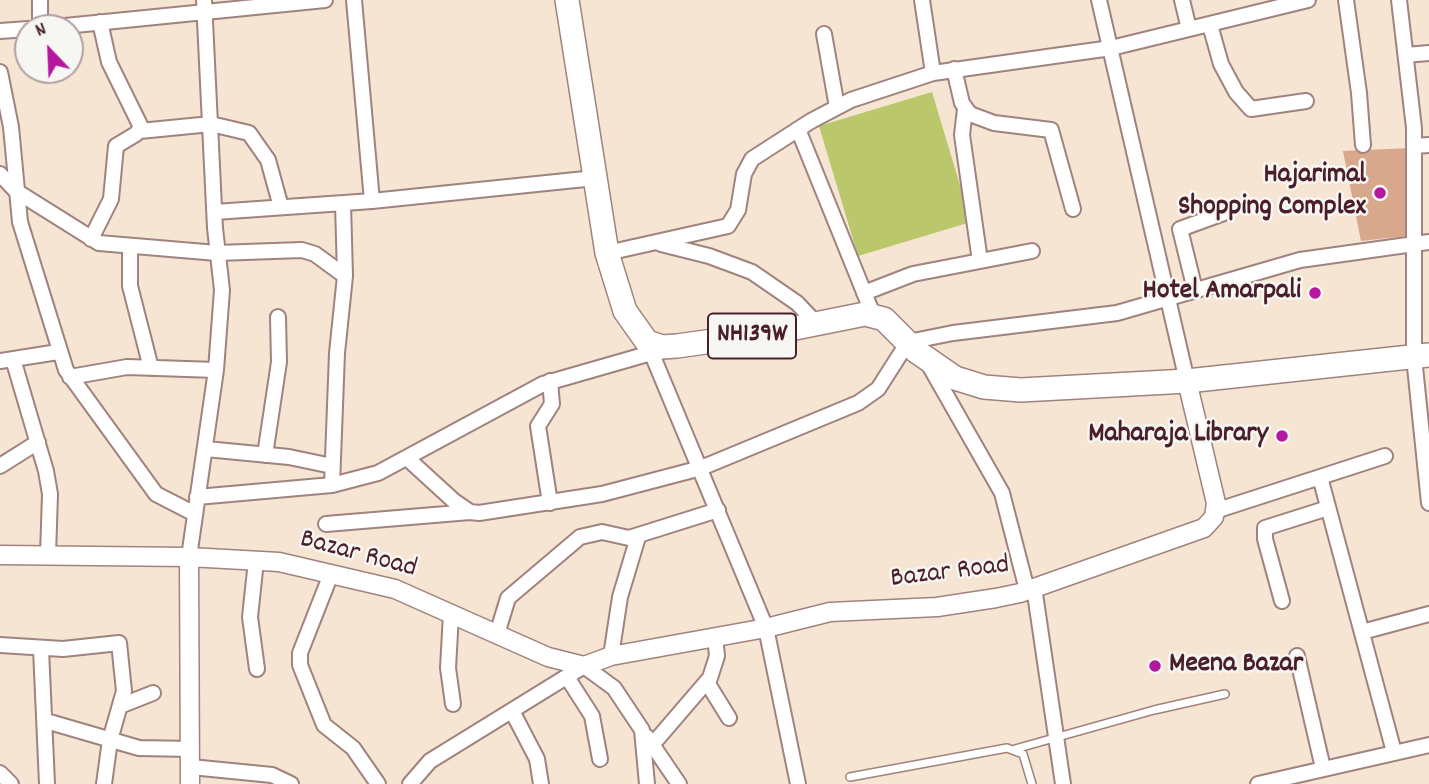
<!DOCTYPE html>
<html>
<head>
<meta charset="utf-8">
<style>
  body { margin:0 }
  #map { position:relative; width:1429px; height:784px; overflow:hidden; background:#f5e5d2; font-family:Dekko,sans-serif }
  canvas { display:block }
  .north { position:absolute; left:14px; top:14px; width:70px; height:70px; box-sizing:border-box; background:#f6f6f2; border:2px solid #b1a0a2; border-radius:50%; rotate:337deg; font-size:19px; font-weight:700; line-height:28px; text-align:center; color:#4a1f2b }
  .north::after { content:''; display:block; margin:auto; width:24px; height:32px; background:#b5179e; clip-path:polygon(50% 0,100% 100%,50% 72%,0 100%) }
</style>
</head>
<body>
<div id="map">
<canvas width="1429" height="784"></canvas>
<div class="north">N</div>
</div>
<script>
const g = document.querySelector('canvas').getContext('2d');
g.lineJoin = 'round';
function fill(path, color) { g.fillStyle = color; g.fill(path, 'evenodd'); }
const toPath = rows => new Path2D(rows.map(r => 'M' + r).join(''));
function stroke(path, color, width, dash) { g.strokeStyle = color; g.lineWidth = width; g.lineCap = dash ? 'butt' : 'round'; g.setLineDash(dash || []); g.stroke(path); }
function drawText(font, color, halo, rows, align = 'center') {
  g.font = font + ' Dekko,sans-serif'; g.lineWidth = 5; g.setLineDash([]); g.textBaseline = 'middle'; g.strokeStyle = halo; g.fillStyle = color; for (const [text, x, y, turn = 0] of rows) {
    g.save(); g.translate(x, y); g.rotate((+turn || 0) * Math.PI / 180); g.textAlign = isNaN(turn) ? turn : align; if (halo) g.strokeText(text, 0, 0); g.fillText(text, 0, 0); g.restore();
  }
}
const green = toPath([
  [932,92,971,222,858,256,819,126]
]);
const building = toPath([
  [1411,148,1407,236,1361,241,1343,151]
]);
const service = toPath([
  [1015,749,1154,710,1225,694],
  [850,777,1007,748,1023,754,1032,784]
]);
const minor = toPath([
  [40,0,40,28],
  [354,0,372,201],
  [922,0,933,73],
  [1099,0,1187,381],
  [1182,0,1189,29],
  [1346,0,1359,93,1363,145],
  [1399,0,1414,128,1414,357,1429,503],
  [1210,25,1221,64,1236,92,1251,109,1306,101],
  [45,28,325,0],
  [0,31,28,29],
  [824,34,837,107],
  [1406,55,1429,53],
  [954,69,962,103,970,114,994,123,1051,130,1073,209],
  [0,72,11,127,20,222,66,370,156,494,193,513],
  [965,109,962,135,980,261],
  [798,129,874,317],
  [140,131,211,124,249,133,268,160,281,207],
  [1415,146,1429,145],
  [0,174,16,191,99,243,217,253,302,250,315,254,345,276],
  [215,212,372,201,595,178],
  [91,239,111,199,116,146,136,134,141,127,109,62,100,22],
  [661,244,709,256,752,272,797,303,815,322],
  [130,247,130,286,151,368],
  [607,253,728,226,738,210,744,174,752,159,811,121,851,100,933,73,1111,48,1308,0],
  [1195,290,1180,229,1224,213],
  [864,293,913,274,1032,251],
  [649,347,766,628,798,784],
  [13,359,46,471,50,494,48,555],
  [0,361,58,352],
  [929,365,1002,493,1027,590],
  [70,377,127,367,216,370],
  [550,381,552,404,538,426,550,503],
  [206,449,289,457,332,466],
  [265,455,279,362,278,317],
  [408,459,454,501,470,512,479,513,602,494,701,468,858,403,878,389,908,342,953,333,1117,313,1300,260,1429,242],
  [0,466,38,442],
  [1320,477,1394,752],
  [332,485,337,353,345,276,343,203],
  [197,497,332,485,378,473,543,384,651,353],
  [1215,511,1385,456],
  [326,524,470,512],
  [189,557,216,370,222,290,215,228,204,0],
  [256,561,250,617,257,669],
  [331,574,300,653,300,665,324,725,353,748,378,784],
  [1034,587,1063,784],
  [1282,601,1265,539,1265,528,1328,508],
  [451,614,448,668,453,704],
  [1362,632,1429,614],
  [497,634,508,598,580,537,602,532,629,538,718,510],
  [715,636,717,656,708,684,729,718],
  [0,645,63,649,119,643,124,691,110,740,104,784],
  [41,649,47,784],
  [611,656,620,597,638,537],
  [1297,656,1323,768],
  [567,677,592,716,600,759],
  [120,706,153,693],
  [512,711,537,759,541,784],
  [46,721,139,748,191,749],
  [647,737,679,784],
  [653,744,708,680],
  [191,767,272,775,291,784],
  [0,773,11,784],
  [410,784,430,761,584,666,614,688,642,730,647,784],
  [1258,784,1429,745]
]);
const tertiary = toPath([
  [0,555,189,557,279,562,395,589,548,657,584,666,611,656,766,628,830,612,937,607,996,598,1020,593,1204,528,1214,517,1216,503,1187,381],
  [189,557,190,784]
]);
const trunk = toPath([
  [567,0,607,253,625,311,647,342,662,347,677,346,770,333,865,314,884,319,916,351,955,378,984,387,1021,390,1187,381,1429,355]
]);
const markers = [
  [1380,193,7,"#b5179e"],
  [1315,293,7,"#b5179e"],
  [1282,436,7,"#b5179e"],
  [1155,666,7,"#b5179e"]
];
const shields = [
  [752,336,88]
];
const shieldNames = [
  ["NH139W",752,336]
];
const poiNames = [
  ["Hajarimal",1366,177],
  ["Shopping Complex",1366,209],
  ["Hotel Amarpali",1301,293],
  ["Maharaja Library",1268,436],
  ["Meena Bazar",1169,666,"left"]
];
const streetNames = [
  ["Bazar Road",358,556,15],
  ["Bazar Road",950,574,-7]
];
fill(green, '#bac86b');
fill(building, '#d8a88d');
stroke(service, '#a0827e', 10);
stroke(minor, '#a0827e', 18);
stroke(tertiary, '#a0827e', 21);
stroke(trunk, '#a0827e', 26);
stroke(service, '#fff', 7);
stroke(minor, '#fff', 14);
stroke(tertiary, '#fff', 18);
stroke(trunk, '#fff', 23);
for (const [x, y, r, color] of markers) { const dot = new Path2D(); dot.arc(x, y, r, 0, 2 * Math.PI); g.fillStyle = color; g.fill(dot); stroke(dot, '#f6f6f2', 2.5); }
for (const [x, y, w] of shields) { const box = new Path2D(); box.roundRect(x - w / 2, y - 22.5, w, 45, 5); g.fillStyle = '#f6f6f2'; g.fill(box); stroke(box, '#4a1f2b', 2); }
drawText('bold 26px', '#4a1f2b', null, shieldNames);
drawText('bold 28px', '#4a1f2b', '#f6f6f2', poiNames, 'right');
drawText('28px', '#4a1f2b', '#f6f6f2', streetNames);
</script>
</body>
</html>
